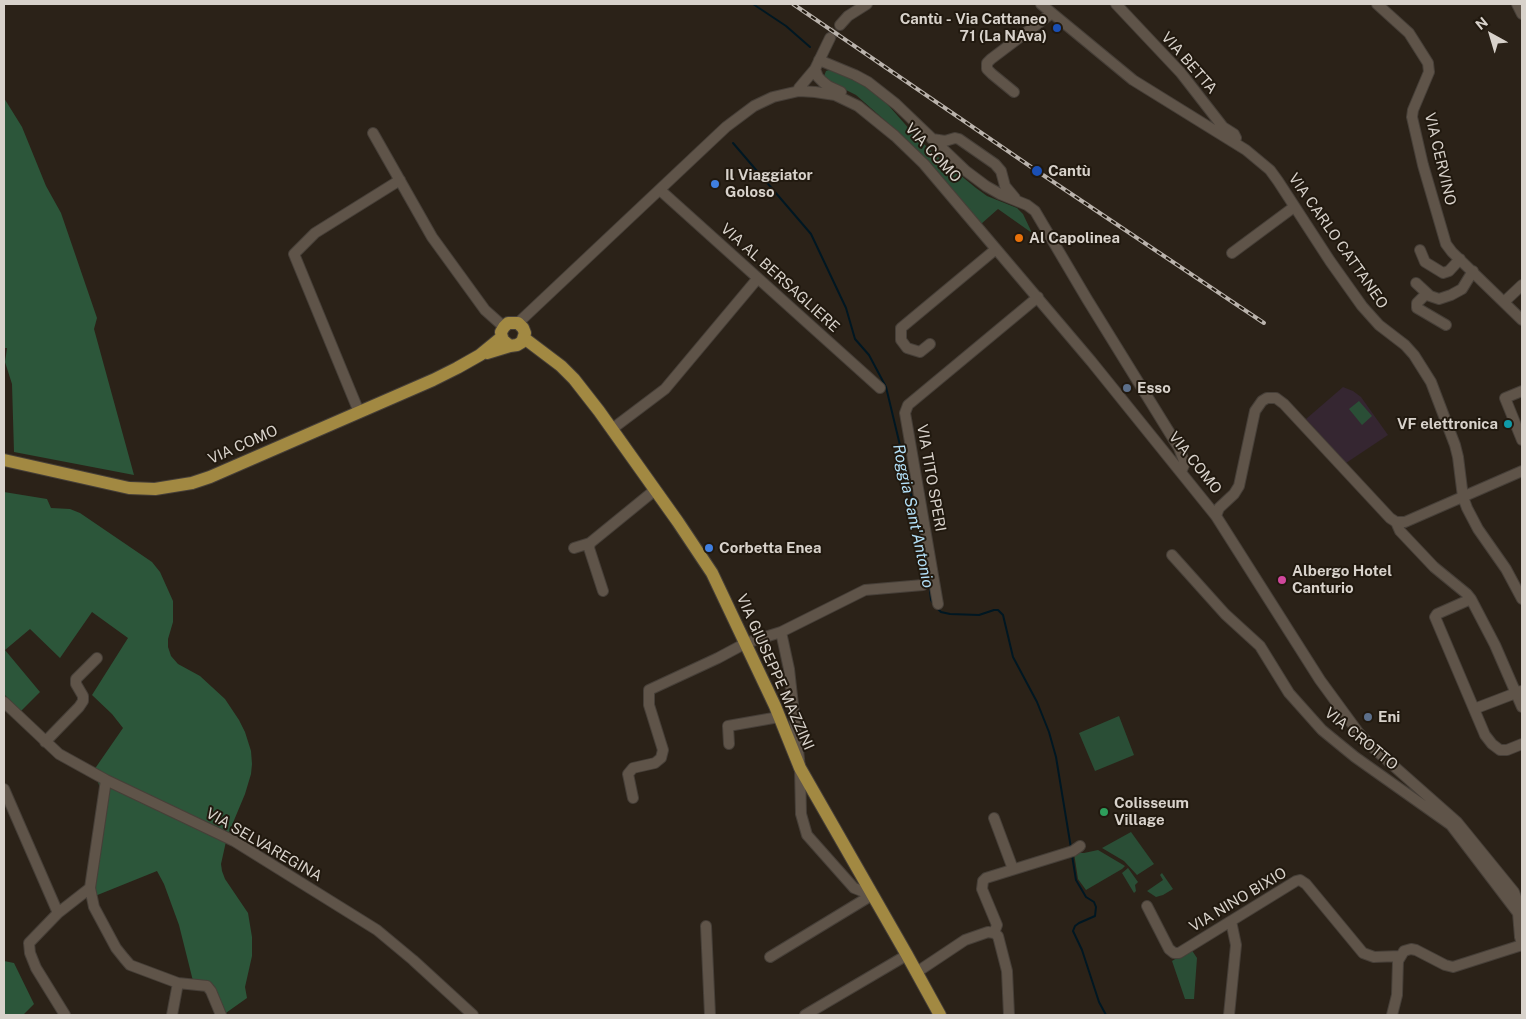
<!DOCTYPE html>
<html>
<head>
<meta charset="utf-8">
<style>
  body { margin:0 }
  #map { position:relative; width:1526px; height:1019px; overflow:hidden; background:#2b2218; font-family:"Public Sans",sans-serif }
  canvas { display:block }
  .frame { position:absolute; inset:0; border:5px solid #d8d2cb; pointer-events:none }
  .north { position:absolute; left:1466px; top:10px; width:50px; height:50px; -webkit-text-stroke:4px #21190f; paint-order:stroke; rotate:321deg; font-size:14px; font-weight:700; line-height:20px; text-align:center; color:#d8d2cb }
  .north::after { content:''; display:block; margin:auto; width:18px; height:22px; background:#d8d2cb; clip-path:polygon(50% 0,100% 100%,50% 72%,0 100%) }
</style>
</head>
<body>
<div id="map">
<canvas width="1526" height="1019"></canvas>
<div class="frame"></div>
<div class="north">N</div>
</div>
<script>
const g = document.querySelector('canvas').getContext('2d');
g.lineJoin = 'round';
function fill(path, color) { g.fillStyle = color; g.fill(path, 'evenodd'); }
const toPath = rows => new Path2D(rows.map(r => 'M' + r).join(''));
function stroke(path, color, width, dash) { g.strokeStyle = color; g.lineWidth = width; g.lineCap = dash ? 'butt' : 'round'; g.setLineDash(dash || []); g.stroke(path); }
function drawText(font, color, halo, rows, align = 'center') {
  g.font = font + ' "Public Sans",sans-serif'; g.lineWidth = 4; g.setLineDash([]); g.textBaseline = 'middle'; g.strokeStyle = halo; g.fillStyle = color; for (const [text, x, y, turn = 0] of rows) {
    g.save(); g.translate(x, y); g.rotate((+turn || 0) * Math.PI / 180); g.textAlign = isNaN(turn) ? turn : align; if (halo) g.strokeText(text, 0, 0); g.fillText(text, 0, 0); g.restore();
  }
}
const education = toPath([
  [1343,387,1353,391,1361,397,1388,435,1346,463,1306,419]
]);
const green = toPath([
  [829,70,855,79,881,97,912,132,932,152,976,188,987,196,1017,208,1023,214,1032,233,998,209,981,224,928,161,897,131,856,95,840,87,832,85,824,76,826,71],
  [1359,401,1372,416,1362,425,1349,409],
  [1119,716,1134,755,1095,771,1079,733],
  [1131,832,1154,864,1137,875,1124,861,1102,848],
  [1098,850,1125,866,1122,869,1086,890,1078,879,1074,853,1084,853],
  [1128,868,1138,882,1135,885,1136,891,1134,893,1122,873],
  [1162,873,1173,889,1163,895,1156,897,1147,891,1163,880,1160,875],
  [1191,949,1197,958,1194,999,1185,999,1172,961]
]);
const forest = toPath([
  [4,98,22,127,46,186,61,213,97,318,94,329,134,475,14,452,12,384,5,362,7,348,4,348],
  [4,492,47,499,51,508,70,509,80,513,152,562,160,572,173,601,173,622,168,639,168,647,171,656,178,664,200,676,225,699,239,720,245,732,251,751,252,764,251,774,245,794,227,837,221,864,222,871,225,879,248,913,252,937,252,956,245,987,247,998,223,1015,202,984,193,981,179,925,164,884,157,871,95,896,101,791,94,770,123,728,112,714,92,695,128,638,92,612,60,658,30,629,5,650,40,692,20,712,4,694],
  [4,961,14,963,34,1004,23,1015,4,1015]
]);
const stream = toPath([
  [753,4,786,26,810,47],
  [733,143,811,234,846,308,855,339,869,355,886,387,904,462,928,573,931,600,933,603],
  [937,608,941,612,950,614,979,615,994,610,998,610,1003,615,1013,657,1037,702,1049,732,1056,757,1071,848],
  [1072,855,1076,880,1086,897,1094,902,1096,907,1095,916,1079,923,1075,926,1073,931,1082,950,1099,1002,1106,1015]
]);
const minorTunnel = toPath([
  [830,38,840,25]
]);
const minor = toPath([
  [1041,4,1133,80,1246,150,1270,170,1278,181,1330,261,1362,306,1379,325,1405,345,1414,355,1431,382,1455,445,1458,457,1463,497,1467,508,1478,529,1506,569,1522,599],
  [1116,4,1181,73,1223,127,1234,134,1236,138,1234,142],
  [1377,4,1409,33,1428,63,1429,72,1413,110,1412,117,1423,165,1446,244,1452,252,1522,320],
  [1517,4,1522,14],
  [840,25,848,16,867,4],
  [819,60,855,75,868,82,896,104,966,171,986,186,1000,194,1027,205,1035,211,1087,299,1179,448,1184,461,1184,465,1181,472],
  [815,69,818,77,823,82,828,86,841,92],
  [799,91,799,88,815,69,830,38],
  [1014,92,992,74,987,69,987,63,991,59,1052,13],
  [373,133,432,237,485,310,504,327],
  [932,139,945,141,955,138,959,139,995,164,1001,171,1005,186,1015,198],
  [660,190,880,388],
  [1420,250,1425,262,1443,273,1449,271,1460,259],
  [1232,253,1294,207],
  [1416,283,1430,296,1439,299,1451,295,1462,289,1473,271],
  [1427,293,1417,303,1417,308,1446,325],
  [1504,302,1522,285],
  [518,323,726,127,754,106,773,97,799,91,815,92,835,95,858,106,895,136,924,164,1091,361,1216,516,1320,680,1358,732,1370,745,1457,822,1514,892,1517,900,1522,906],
  [930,344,920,352,907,348,901,340,901,328,996,249],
  [1522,391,1505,398,1522,440],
  [359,412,294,254,315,233,400,180],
  [612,429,665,389,758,278],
  [1216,516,1219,508,1234,494,1239,486,1255,411,1262,401,1267,398,1276,398,1284,404,1390,518,1396,522,1405,522,1522,471],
  [1396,522,1400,531,1434,567,1467,594,1471,599],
  [590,543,589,548,603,591],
  [574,548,590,543,655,490],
  [1172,555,1225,614,1260,646,1289,693,1322,730,1355,757,1451,825,1518,913,1520,937,1522,944],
  [938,604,905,413,908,405,1038,297],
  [4,702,59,754,106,780,234,841,377,930,413,960,473,1015],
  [1522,707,1495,645,1471,599,1437,614,1435,617,1485,735,1492,744,1500,750,1507,750,1522,744],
  [1474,709,1521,691],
  [45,742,79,707,83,701,83,696,76,684,76,679,97,658],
  [729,744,728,726,779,717],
  [106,780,90,888,94,907,116,948,124,958,130,965,178,983,207,986,211,991,221,1015],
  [4,789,58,913],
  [633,798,628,774,633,768,655,763,661,758,663,750,649,705,649,690,718,658,746,643,781,632],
  [994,818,1013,869],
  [872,895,854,888,807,835,801,814,800,768,789,669,781,632,865,590,923,585],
  [1147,906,1169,949,1174,953,1179,953,1296,881,1300,880,1306,884,1363,953,1374,957,1400,956],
  [706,926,710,1015],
  [994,933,997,925,982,889,983,881,986,878,1073,851,1080,846],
  [770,957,872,895],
  [917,972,965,940,988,932,994,933,998,936,1007,971,1009,1015],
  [65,1015,36,968,30,953,29,943,58,913,90,888],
  [172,1015,178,983],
  [805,1015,907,955],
  [1229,1015,1236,945,1231,921],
  [1392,1015,1397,995,1398,961,1404,951,1411,949,1416,950,1445,965,1453,967,1522,945]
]);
const major = toPath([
  [524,338,561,366,574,379,599,411,678,522,712,573,775,706,800,768,907,955,940,1015],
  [487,353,510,346,517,345,522,342,525,333,523,328,518,323,508,323,504,327,501,332,502,339,505,342,510,346],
  [4,460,129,488,155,489,192,483,210,477,433,380,457,368,480,355,502,337]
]);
const rail = toPath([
  [793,4,1037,171,1264,323]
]);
const markers = [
  [1057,28,5,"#1a4fb4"],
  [1037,171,6,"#1a4fb4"],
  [715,184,5,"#3f7fe0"],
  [1019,238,5,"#e8710a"],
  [1127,388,5,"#5c6f8a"],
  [1508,424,5,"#0f9aa8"],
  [709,548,5,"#3f7fe0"],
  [1282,580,5,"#d1479c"],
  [1368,717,5,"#5c6f8a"],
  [1104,812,5,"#2e9e5b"]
];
const poiNames = [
  ["Cantù - Via Cattaneo",1047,19,"right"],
  ["71 (La NAva)",1047,36,"right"],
  ["Cantù",1048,171],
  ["Il Viaggiator",725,175],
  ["Goloso",725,192],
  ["Al Capolinea",1029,238],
  ["Esso",1137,388],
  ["VF elettronica",1498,424,"right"],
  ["Corbetta Enea",719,548],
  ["Albergo Hotel",1292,571],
  ["Canturio",1292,588],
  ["Eni",1378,717],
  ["Colisseum",1114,803],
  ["Village",1114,820]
];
const streetNames = [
  ["VIA BETTA",1189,63,49],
  ["VIA COMO",933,153,47],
  ["VIA CERVINO",1440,159,77],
  ["VIA CARLO CATTANEO",1338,241,55],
  ["VIA AL BERSAGLIERE",780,278,42],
  ["VIA COMO",243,445,-24],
  ["VIA COMO",1195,463,51],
  ["VIA TITO SPERI",931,478,80],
  ["VIA GIUSEPPE MAZZINI",775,672,66],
  ["VIA CROTTO",1361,739,39],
  ["VIA SELVAREGINA",264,845,30],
  ["VIA NINO BIXIO",1238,900,-31]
];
const waterNames = [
  ["Roggia Sant'Antonio",913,516,78]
];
fill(education, '#352631');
fill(green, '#2a4e36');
fill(forest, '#2c563a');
stroke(stream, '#001722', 2);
stroke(minorTunnel, '#453c33', 10, [10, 5]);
stroke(minor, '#463f38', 12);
stroke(major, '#463f38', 14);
stroke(minor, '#5f5449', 10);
stroke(major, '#a28942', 12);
stroke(rail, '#bab3ac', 4);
stroke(rail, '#21190f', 2, [5.5]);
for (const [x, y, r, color] of markers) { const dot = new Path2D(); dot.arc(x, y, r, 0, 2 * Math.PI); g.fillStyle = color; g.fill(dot); stroke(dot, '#21190f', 2); }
drawText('bold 15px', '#d8d2cb', '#21190f', poiNames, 'left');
drawText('15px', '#d8d2cb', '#21190f', streetNames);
drawText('italic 16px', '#b2dff7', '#21190f', waterNames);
</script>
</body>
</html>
